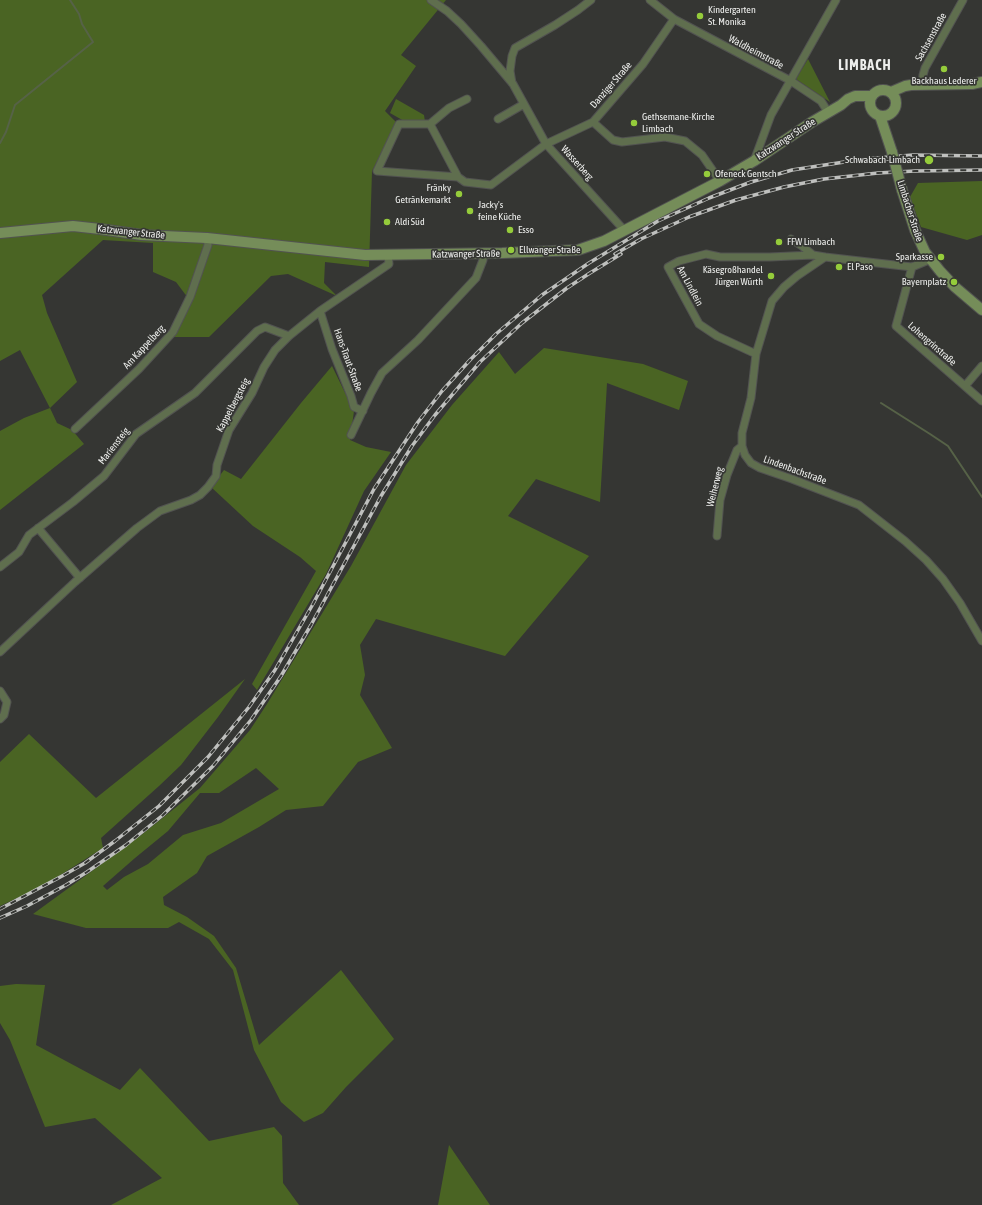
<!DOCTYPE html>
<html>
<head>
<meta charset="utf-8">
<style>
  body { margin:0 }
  canvas { display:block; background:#353633 }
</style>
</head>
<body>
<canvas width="982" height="1205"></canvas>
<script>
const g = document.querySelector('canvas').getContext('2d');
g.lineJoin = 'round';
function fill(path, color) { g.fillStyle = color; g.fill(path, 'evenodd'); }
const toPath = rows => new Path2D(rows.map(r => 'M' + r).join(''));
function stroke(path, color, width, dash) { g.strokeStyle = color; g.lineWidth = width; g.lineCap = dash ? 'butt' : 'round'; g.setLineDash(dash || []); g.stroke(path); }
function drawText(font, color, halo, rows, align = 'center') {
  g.font = font + ' "Asap Condensed",sans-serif'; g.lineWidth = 3.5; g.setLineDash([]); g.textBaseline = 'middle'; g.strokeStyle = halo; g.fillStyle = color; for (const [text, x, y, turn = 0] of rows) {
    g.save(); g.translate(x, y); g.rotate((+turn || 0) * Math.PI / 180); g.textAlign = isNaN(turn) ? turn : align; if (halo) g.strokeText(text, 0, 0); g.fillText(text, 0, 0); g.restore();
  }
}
const green = toPath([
  [0,0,446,0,401,55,416,66,385,111,397,123,372,171,369,267,325,262,324,283,337,296,288,274,271,276,209,337,172,337,191,302,176,282,153,272,153,243,103,240,42,295,47,313,77,382,50,408,57,423,72,430,84,444,0,510,0,431,24,418,50,408,20,350,0,361],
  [808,59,830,102,796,79],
  [396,99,424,115,425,122,404,121,390,113],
  [982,181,982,235,967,240,921,227,910,197,918,183],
  [544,348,643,364,688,381,679,410,607,383,600,502,536,479,508,516,589,556,505,656,376,619,360,645,365,675,360,695,392,748,358,762,323,806,286,810,259,827,207,856,197,873,163,897,164,905,187,917,214,936,236,968,259,1045,341,970,394,1039,346,1087,323,1113,304,1122,281,1102,254,1050,233,970,209,939,179,922,168,928,86,928,33,914,140,836,200,788,250,730,267,704,351,566,406,465,452,405,499,352,515,374],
  [256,768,279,789,221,823,183,835,148,864,124,877,107,890,103,886,135,858,168,831,200,793,219,793],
  [332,366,354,411,350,440,366,447,391,452,364,491,326,574,257,690,252,684,316,571,300,557,253,526,211,487,224,470,241,479,301,403],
  [245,679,218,717,181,765,159,786,101,838,103,848,43,886,0,906,0,762,29,734,96,798],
  [16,984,45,985,36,1045,120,1090,140,1068,209,1141,274,1127,282,1136,283,1183,299,1205,111,1205,162,1178,95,1118,45,1127,10,1040,0,1023,0,986],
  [449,1145,490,1205,438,1205]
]);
const stream = toPath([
  [0,143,6,132,15,105,93,42,82,24,79,14,70,0],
  [881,403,930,434,948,446,982,497]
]);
const street = toPath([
  [431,0,447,11,461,24,481,46,513,84,546,144,624,230],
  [650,0,674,19,791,81,821,101,828,112],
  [512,83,510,71,512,56,515,48,555,25,578,10,591,0],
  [922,85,923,75,925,68,963,0],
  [498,119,524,104],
  [593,122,613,140,622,142,665,137,685,141,702,155,720,181],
  [430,124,449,108,467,99],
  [754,161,771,115,836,0],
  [458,177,430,124,399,124,377,171,458,177,465,182,491,185,546,144,593,122,643,64,674,19],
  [791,239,802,246,813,255,825,257,912,267,931,259],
  [825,257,797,276,784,287,772,301,756,354,751,398,742,433,742,446,745,455,751,463,760,468,792,479,859,505,905,541,926,560,943,579,960,603,982,641],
  [912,267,896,326,982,401],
  [320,311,332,349,351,396,354,407,363,411],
  [756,354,717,336,699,324,668,267,679,261,706,254,720,257,770,257,813,255],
  [965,386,982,366],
  [75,429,139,369,173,332,190,297,208,245,207,238],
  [351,435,371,393,382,373,418,340,476,278,483,260,483,253],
  [38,528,80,578],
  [717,536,720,500,727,475,737,450,742,446],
  [0,567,19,552,29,535,73,502,104,476,136,434,195,393,257,331,265,327,289,336],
  [0,652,75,582,137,528,160,511,191,500,200,495,208,487,216,476,217,465,229,430,252,393,264,367,275,350,289,336,320,311,389,264,388,255],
  [0,691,7,702,4,715,0,719]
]);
const secondary = toPath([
  '870 103a13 13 0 1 1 26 0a13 13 0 1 1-26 0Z',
  [891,92,905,86,911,85,972,84,982,82],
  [880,116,892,152],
  [902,190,915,230,925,252,940,271,955,287,982,310],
  [0,233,73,226,100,229,142,235,207,238,365,255,502,253,578,250,604,241,720,181,754,161,812,122,841,105,848,99,855,96,872,96]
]);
const rail = toPath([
  [615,254,641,239,689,217,736,200,784,187,824,179,878,173,915,171,982,170],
  [0,909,64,875,85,863,115,841,159,806,208,757,249,707,275,670,313,604,374,489,418,422,442,391,470,360,496,334,542,295,589,263,658,221,709,198,751,182,792,170,864,159,913,155,982,156],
  [0,918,27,906,66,885,87,872,126,845,163,815,213,766,251,720,281,676,311,625,381,496,412,446,435,415,480,362,522,323,567,288,590,273,621,254]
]);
const secondaryBridge = toPath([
  [892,152,902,190]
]);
const markers = [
  [700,16,4,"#95cc3b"],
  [944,69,4,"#95cc3b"],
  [634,123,4,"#95cc3b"],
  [929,160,5,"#95cc3b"],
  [707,174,4,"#95cc3b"],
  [459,194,4,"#95cc3b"],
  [470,211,4,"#95cc3b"],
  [387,222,4,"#95cc3b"],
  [510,230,4,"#95cc3b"],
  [779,242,4,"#95cc3b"],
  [511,250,4,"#95cc3b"],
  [941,257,4,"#95cc3b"],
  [839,267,4,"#95cc3b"],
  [771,276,4,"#95cc3b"],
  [954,282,4,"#95cc3b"]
];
const poiNames = [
  ["Kindergarten",708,10],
  ["St. Monika",708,22],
  ["Backhaus Lederer",944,81,"center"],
  ["Gethsemane-Kirche",642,117],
  ["Limbach",642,129],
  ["Schwabach-Limbach",920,160,"right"],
  ["Ofeneck Gentsch",715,174],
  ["Fränky",451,188,"right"],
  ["Getränkemarkt",451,200,"right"],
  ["Jacky's",478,205],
  ["feine Küche",478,217],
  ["Aldi Süd",395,222],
  ["Esso",518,230],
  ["FFW Limbach",787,242],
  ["Ellwanger Straße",519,250],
  ["Sparkasse",933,257,"right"],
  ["El Paso",847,267],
  ["Käsegroßhandel",763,270,"right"],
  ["Jürgen Würth",763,282,"right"],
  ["Bayernplatz",946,282,"right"]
];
const streetNames = [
  ["Sachsenstraße",931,37,-61],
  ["Waldheimstraße",756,52,28],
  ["Danziger Straße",611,85,-49],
  ["Katzwanger Straße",786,139,-33],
  ["Wasserberg",577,163,48],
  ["Limbacher Straße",910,211,72],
  ["Katzwanger Straße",131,232,6],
  ["Katzwanger Straße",466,254,-1],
  ["Am Lindlein",690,286,62],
  ["Lohengrinstraße",932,344,41],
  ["Am Kappelberg",144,347,-47],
  ["Hans-Traut-Straße",348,360,70],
  ["Kappelbergsteig",233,405,-62],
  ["Mariensteig",114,446,-52],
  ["Lindenbachstraße",795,470,20],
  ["Weiherweg",715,487,-76]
];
const districtNames = [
  ["LIMBACH",865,66]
];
fill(green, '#4a6423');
stroke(stream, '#566247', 2);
stroke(street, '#525351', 9);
stroke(secondary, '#525351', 12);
stroke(street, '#5f6e4e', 7);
stroke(secondary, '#758d59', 10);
stroke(rail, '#bfc0be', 3.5);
stroke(rail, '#353633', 2, [6]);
stroke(secondaryBridge, '#525351', 12, []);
stroke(secondaryBridge, '#758d59', 10);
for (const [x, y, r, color] of markers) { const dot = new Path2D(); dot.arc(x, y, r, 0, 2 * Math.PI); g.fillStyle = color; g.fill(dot); stroke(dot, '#353633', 1.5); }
drawText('10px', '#edeeec', '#353633', poiNames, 'left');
drawText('10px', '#edeeec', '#353633', streetNames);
g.letterSpacing = '1px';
drawText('bold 14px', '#edeeec', '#353633', districtNames);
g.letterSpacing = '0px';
</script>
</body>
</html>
